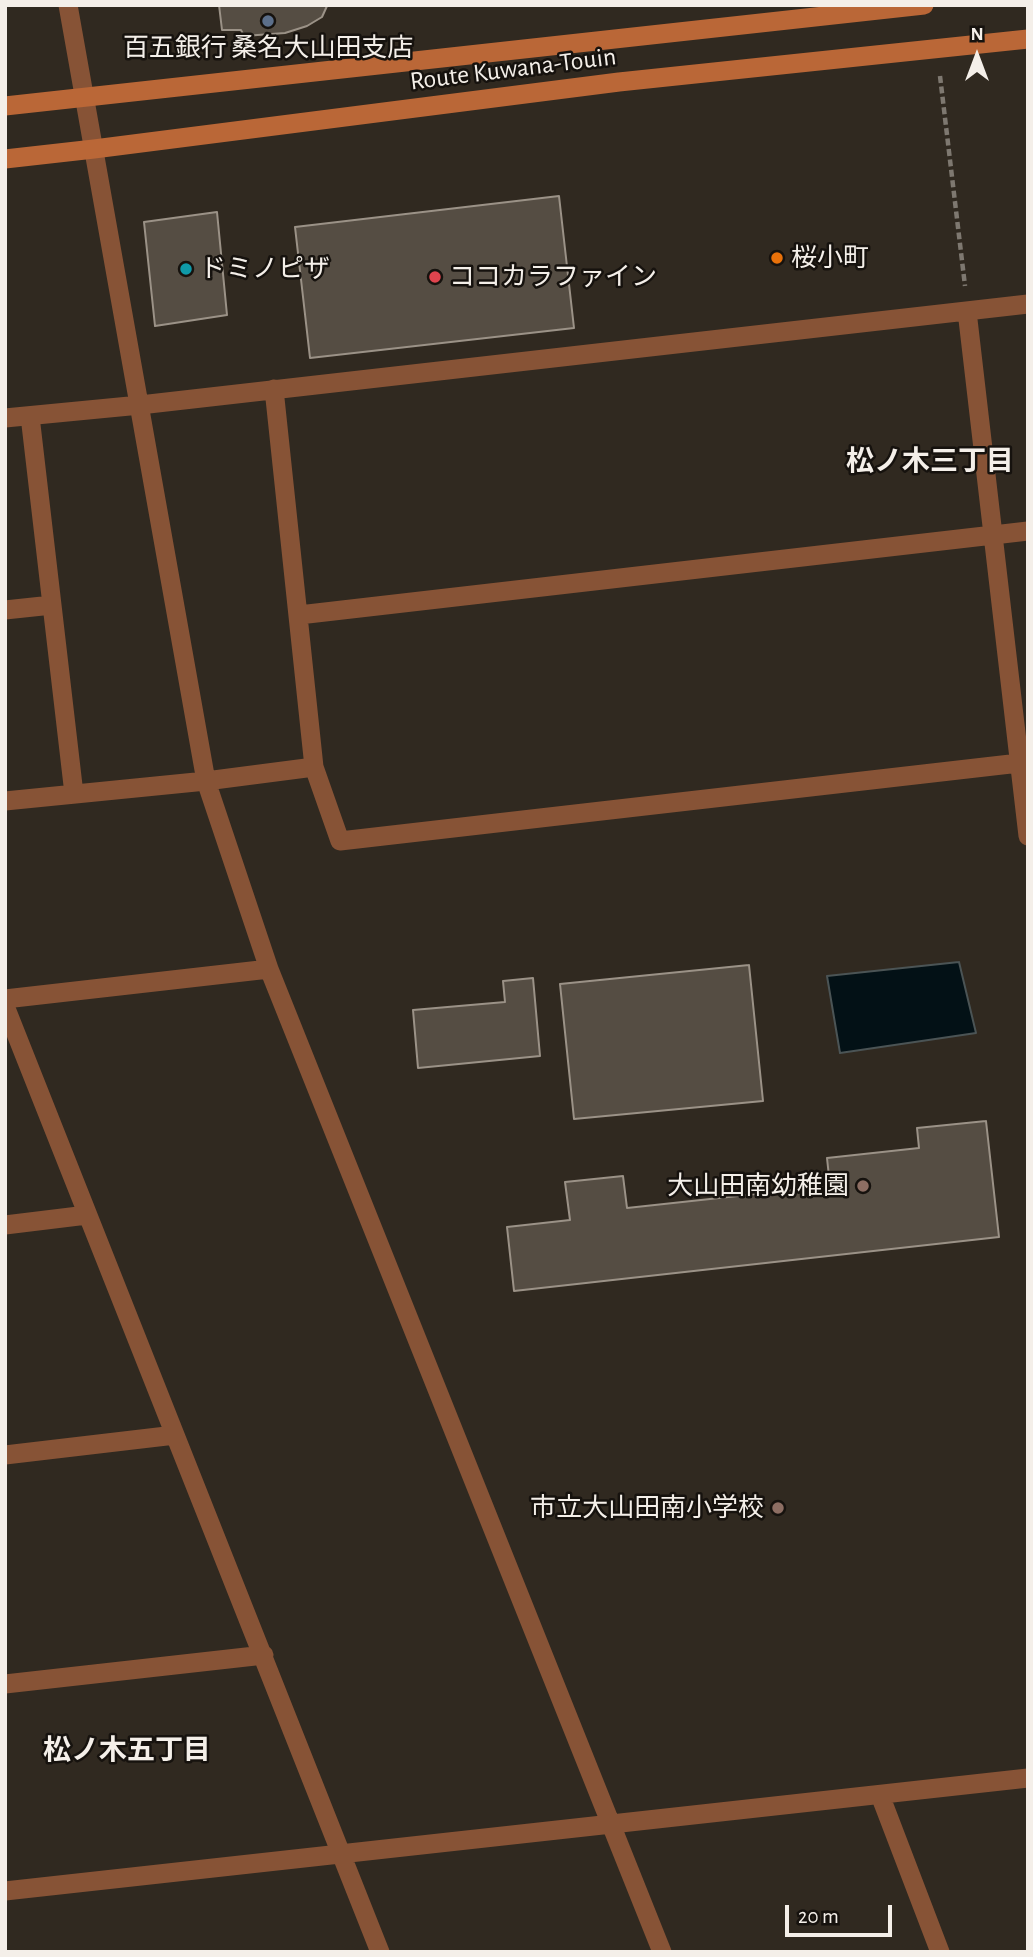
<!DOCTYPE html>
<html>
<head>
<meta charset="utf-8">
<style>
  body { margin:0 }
  #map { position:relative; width:1033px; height:1957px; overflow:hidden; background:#302920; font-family:"Alegreya Sans",sans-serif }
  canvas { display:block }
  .frame { position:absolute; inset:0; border:7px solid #f4efe9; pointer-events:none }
  .north { position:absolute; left:942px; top:21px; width:70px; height:70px; -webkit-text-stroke:5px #16120e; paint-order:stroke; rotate:0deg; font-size:19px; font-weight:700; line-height:28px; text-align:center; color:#f4efe9 }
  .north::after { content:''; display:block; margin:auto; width:24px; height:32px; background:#f4efe9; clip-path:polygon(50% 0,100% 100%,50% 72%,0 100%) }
  .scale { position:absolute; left:785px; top:1905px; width:107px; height:32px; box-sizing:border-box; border:4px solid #f4efe9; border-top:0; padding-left:9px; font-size:21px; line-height:24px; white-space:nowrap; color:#f4efe9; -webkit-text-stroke:5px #16120e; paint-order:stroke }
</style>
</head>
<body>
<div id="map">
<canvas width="1033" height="1957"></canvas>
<div class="frame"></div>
<div class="north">N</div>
<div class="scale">20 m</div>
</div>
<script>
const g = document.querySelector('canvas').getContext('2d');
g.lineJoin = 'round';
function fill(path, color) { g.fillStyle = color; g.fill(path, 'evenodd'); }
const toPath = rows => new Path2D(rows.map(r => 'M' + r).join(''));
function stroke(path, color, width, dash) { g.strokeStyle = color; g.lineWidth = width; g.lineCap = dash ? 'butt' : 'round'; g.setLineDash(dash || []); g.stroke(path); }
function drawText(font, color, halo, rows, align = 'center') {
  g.font = font + ' "Alegreya Sans","Noto Sans JP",sans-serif'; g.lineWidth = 5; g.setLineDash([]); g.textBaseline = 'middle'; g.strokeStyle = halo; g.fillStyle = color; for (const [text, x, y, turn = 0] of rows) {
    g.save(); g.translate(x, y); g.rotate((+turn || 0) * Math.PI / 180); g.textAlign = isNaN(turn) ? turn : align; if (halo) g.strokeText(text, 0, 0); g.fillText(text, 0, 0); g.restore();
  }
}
const water = toPath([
  [959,962,976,1033,840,1053,827,976,959,962]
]);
const building = toPath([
  [219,5,327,5,327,6,322,17,307,26,285,33,244,36,241,30,222,30,219,5],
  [559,196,574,328,310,358,295,227,559,196],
  [217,212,227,315,155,326,144,222,217,212],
  [749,965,763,1101,574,1119,560,984,749,965],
  [533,978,540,1056,418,1068,413,1010,505,1002,503,981,533,978],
  [986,1121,999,1237,514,1291,507,1227,570,1220,565,1182,623,1176,627,1208,830,1186,827,1158,919,1148,917,1128,986,1121]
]);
const path = toPath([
  [940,76,965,286]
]);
const minor = toPath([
  [68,5,206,781,269,969,662,1952],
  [967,311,1028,836],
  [274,389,314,767,340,841,1028,762],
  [30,416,74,794],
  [5,418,140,405,1028,304],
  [5,610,52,605],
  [299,615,1028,531],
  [5,801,206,781,314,767],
  [5,999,269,969],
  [5,1006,380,1952],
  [5,1225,87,1215],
  [5,1455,175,1435],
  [5,1684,264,1655],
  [880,1795,940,1952],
  [5,1891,1028,1778]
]);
const secondary = toPath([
  [5,106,924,5],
  [5,159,94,149,619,82,1028,39]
]);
const markers = [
  [268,21,7,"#5c6f8a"],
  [777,258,7,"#e8710a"],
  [186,269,7,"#0f9aa8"],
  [435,277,7,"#e0444e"],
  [863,1186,7,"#8d6e63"],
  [778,1508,7,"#8d6e63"]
];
const poiNames = [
  ["百五銀行 桑名大山田支店",268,48,"center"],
  ["桜小町",791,258],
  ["ドミノピザ",200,269],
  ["ココカラファイン",449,277],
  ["大山田南幼稚園",849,1186,"right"],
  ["市立大山田南小学校",764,1508,"right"]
];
const streetNames = [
  ["Route Kuwana-Touin",513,69,-7]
];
const neighbourhoodNames = [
  ["松ノ木三丁目",930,462],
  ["松ノ木五丁目",127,1751]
];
fill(water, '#031116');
stroke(water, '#4b5455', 2);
fill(building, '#554d43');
stroke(building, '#9b9287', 2);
stroke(path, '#7e7870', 4.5, [7, 3.5]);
stroke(minor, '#875336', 19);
stroke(secondary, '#ba6737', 19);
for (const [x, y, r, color] of markers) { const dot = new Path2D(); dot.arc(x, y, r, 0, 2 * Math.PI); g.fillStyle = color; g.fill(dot); stroke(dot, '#16120e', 2.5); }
drawText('26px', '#f4efe9', '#16120e', poiNames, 'left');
drawText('26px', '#f4efe9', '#16120e', streetNames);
drawText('bold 28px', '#f4efe9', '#16120e', neighbourhoodNames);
</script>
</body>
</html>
